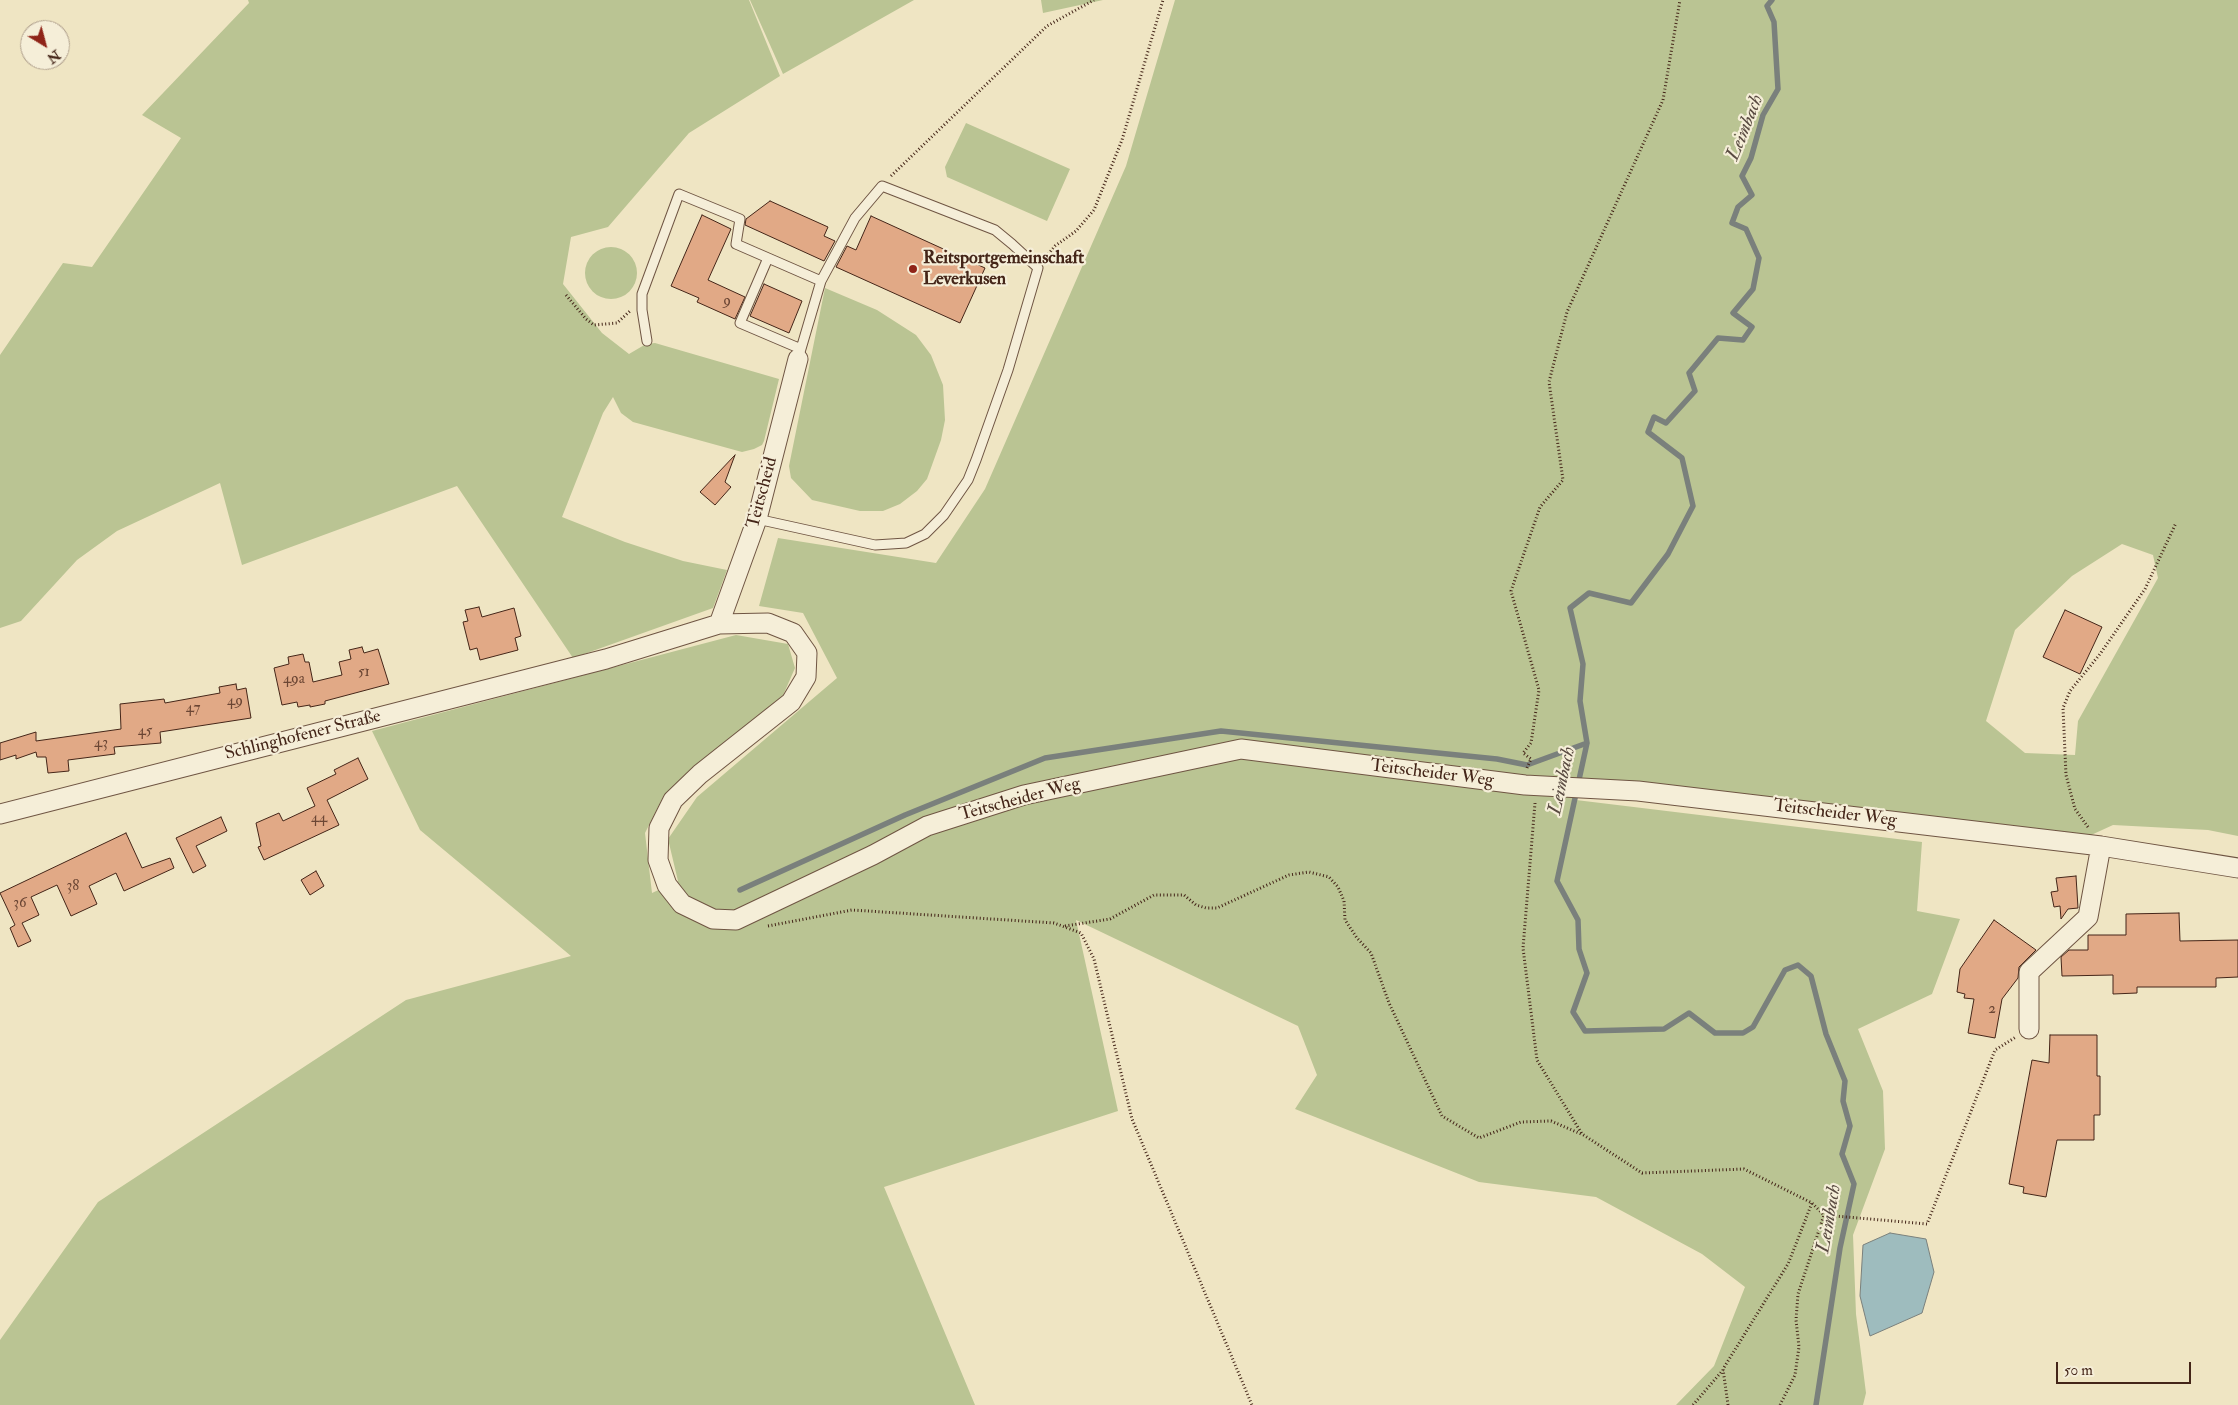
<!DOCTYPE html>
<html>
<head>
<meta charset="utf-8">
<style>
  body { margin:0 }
  #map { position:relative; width:2238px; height:1405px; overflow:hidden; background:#efe5c3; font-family:"IM FELL Double Pica",serif }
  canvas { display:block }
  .north { position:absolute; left:20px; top:20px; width:50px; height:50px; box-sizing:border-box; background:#f5eed8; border:1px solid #ae9e8b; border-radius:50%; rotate:143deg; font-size:14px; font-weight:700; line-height:20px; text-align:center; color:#442518 }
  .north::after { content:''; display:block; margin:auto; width:18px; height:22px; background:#8f2418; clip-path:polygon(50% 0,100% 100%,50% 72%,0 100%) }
  .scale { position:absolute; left:2056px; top:1362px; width:135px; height:22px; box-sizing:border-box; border:2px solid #442518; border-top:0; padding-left:6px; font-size:15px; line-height:18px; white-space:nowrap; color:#442518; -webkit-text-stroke:4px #f5eed8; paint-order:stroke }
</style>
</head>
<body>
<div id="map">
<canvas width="2238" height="1405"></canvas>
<div class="north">N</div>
<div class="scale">50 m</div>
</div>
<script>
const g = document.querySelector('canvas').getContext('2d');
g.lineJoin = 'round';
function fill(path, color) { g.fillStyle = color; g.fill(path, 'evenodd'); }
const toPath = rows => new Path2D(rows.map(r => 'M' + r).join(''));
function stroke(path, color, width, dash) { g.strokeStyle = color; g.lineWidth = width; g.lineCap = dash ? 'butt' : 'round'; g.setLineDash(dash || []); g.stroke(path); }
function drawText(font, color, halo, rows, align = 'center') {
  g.font = font + ' "IM FELL Double Pica",serif'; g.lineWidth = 4.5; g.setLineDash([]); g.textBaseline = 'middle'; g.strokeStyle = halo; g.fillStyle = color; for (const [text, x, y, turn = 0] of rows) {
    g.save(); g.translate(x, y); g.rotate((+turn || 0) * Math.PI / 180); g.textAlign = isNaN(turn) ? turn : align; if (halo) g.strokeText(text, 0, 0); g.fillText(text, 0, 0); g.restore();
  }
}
const green = toPath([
  [248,0,749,0,780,76,689,133,608,227,571,237,563,284,602,333,629,354,646,344,655,343,779,379,764,441,762,445,754,449,742,452,633,422,621,413,613,397,603,413,562,517,625,542,683,561,727,570,713,608,573,658,457,486,242,565,220,483,117,531,77,560,21,621,0,628,0,355,63,263,92,267,181,138,142,115,249,3],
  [750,0,914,0,783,74],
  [1041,0,1103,0,1043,13],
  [1175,0,2238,0,2238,836,2208,830,2113,825,2089,836,1579,778,1576,800,1922,842,1917,911,1960,919,1932,994,1858,1029,1883,1091,1885,1149,1853,1235,1856,1314,1866,1393,1863,1405,1676,1405,1714,1366,1745,1287,1702,1254,1596,1197,1479,1182,1295,1109,1317,1075,1298,1026,1076,920,1118,1111,884,1187,975,1405,0,1405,0,1340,98,1202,406,1000,571,956,420,830,372,731,736,635,788,644,795,668,781,700,664,795,645,833,652,893,678,881,668,839,697,797,837,678,803,613,759,606,778,538,936,563,985,489,1126,166],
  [2122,544,2153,555,2158,578,2078,721,2075,755,2025,753,1986,721,2015,630,2072,576],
  [966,123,1070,169,1047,221,947,177,945,167],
  '585 273a26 26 0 1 1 52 0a26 26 0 1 1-52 0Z',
  [825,288,877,310,916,335,931,355,943,385,945,420,941,440,927,479,917,491,900,504,883,511,860,511,812,500,791,478,789,466]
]);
const water = toPath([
  [1890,1233,1926,1239,1934,1272,1922,1313,1870,1336,1860,1296,1863,1245,1890,1233]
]);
const stream = toPath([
  [1772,0,1767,6,1774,22,1778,89,1763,115,1751,158,1742,176,1752,195,1738,207,1732,223,1746,229,1759,258,1753,289,1733,313,1752,327,1743,340,1718,338,1689,373,1695,391,1666,423,1654,417,1648,432,1682,458,1693,506,1668,554,1631,603,1589,593,1570,608,1583,664,1580,701,1587,743,1557,881,1578,920,1579,949,1587,973,1573,1012,1585,1031,1664,1029,1689,1013,1715,1033,1743,1033,1753,1027,1785,970,1798,965,1811,976,1826,1034,1845,1081,1843,1101,1850,1126,1842,1154,1854,1184,1840,1248,1816,1405],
  [740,890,905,815,1045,758,1221,731,1497,759,1527,765,1587,743]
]);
const building = toPath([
  [770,201,828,227,824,236,835,241,824,261,745,225,746,219,770,201],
  [702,215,731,229,708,280,745,297,735,319,697,302,699,298,671,286,702,215],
  [871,216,985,268,960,323,836,267,847,246,856,250,871,216],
  [764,284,802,301,789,333,750,316,764,284],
  [735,455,725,482,731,487,715,505,700,492,735,455],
  [479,607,482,617,514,608,521,636,515,638,518,650,480,660,477,648,470,650,463,622,468,621,465,610,479,607],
  [2065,610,2102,627,2080,674,2043,657,2065,610],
  [362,647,364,653,378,649,389,684,325,701,325,704,310,707,310,705,298,707,297,702,282,705,274,668,289,664,288,657,303,654,305,662,309,662,313,682,342,675,339,662,351,659,349,650,362,647],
  [236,684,237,690,246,688,251,718,160,732,161,743,114,747,115,754,68,760,69,771,48,773,46,757,37,757,36,752,16,759,16,755,0,760,0,743,36,732,36,741,121,729,120,704,156,700,164,699,165,703,220,693,219,687,236,684],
  [358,758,368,779,327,800,339,825,264,860,258,847,261,846,256,823,279,813,283,821,315,806,307,788,336,774,334,770,358,758],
  [221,817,227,831,196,846,206,866,193,873,176,838,221,817],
  [126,833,142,868,170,858,174,868,124,891,116,873,89,886,97,904,71,916,57,885,31,897,39,915,22,923,31,941,18,947,10,928,15,925,0,893,126,833],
  [316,871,324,886,310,895,301,880,316,871],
  [2076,876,2078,908,2068,909,2061,919,2060,906,2054,907,2051,892,2058,891,2056,878,2076,876],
  [2179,913,2180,941,2238,940,2238,977,2216,978,2216,987,2137,987,2137,993,2113,994,2113,975,2062,976,2061,957,2069,950,2088,950,2088,935,2126,935,2126,914,2179,913],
  [1994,920,2036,950,2019,967,2018,978,2002,999,1995,1038,1968,1033,1974,999,1964,998,1965,994,1957,992,1960,969,1994,920],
  [2050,1035,2097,1035,2097,1076,2100,1076,2100,1115,2094,1115,2094,1140,2057,1140,2046,1197,2023,1193,2024,1187,2009,1184,2032,1060,2049,1063,2050,1035]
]);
const path = toPath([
  [891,176,1047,26,1094,0],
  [1046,257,1055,246,1076,231,1094,210,1122,140,1163,0],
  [566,295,586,319,594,325,617,323,630,311],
  [1527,768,1531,759,1523,753,1531,743,1539,690,1511,591,1540,507,1563,480,1549,382,1567,312,1663,100,1680,0],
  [1535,803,1523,948,1537,1060,1582,1134,1642,1173,1744,1169,1812,1203,1824,1215,1927,1224,1995,1050,2016,1037],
  [2088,827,2075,809,2066,775,2063,708,2070,691,2100,654,2145,589,2176,523],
  [768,926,852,910,1054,923,1081,933,1094,959,1132,1119,1252,1405],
  [1065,926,1110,919,1154,895,1184,895,1196,905,1206,908,1217,908,1289,875,1309,872,1329,877,1338,887,1344,901,1345,920,1357,938,1371,953,1389,1003,1442,1116,1479,1138,1521,1122,1551,1121,1581,1134],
  [1693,1405,1723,1370],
  [1728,1405,1723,1369,1788,1264,1812,1203],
  [1780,1405,1795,1375,1799,1347,1796,1320,1798,1294,1824,1215]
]);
const service = toPath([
  [768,258,740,323,801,349],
  [647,341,642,310,642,294,679,194,740,219,736,244,821,281],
  [757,519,875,545,906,543,925,534,944,515,968,480,976,460,1008,370,1038,268,1012,244,995,230,882,186,855,218,821,281,798,359]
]);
const minor = toPath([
  [719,624,757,519,798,359],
  [0,814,606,659,719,624,768,623,793,633,807,653,806,677,791,702,700,774,673,800,659,828,658,860,667,885,682,904,713,919,736,920,873,855,927,826,1024,795,1241,749,1525,785,1638,791,2101,846,2238,868],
  [2029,1029,2029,972,2088,917,2101,846]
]);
const markers = [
  [913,269,5,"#8f2418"]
];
const numberNames = [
  ["9",727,302],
  ["51",364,673],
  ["49a",294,680],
  ["49",235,702],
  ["47",193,709],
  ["45",145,732],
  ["43",101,744],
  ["44",319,819],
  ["38",73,887],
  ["36",20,904],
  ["2",1992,1010]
];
const poiNames = [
  ["Reitsportgemeinschaft",923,259],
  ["Leverkusen",923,280]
];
const streetNames = [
  ["Teitscheid",763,493,-75],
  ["Schlinghofener Straße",303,736,-14],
  ["Teitscheider Weg",1432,774,7],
  ["Teitscheider Weg",1020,800,-15],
  ["Teitscheider Weg",1835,814,7]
];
const waterNames = [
  ["Leimbach",1746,128,-68],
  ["Leimbach",1563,781,-78],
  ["Leimbach",1830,1219,-80]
];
fill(green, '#bac493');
fill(water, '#9ebcbe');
stroke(water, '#7a807c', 1);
stroke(stream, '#7a807c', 5.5);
fill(building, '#e1a986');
stroke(building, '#442518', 1);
stroke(service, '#6f5543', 11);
stroke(minor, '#6f5543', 21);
stroke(path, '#442518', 3, [1, 2.5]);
stroke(service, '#f5eed8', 9);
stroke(minor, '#f5eed8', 19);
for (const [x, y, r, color] of markers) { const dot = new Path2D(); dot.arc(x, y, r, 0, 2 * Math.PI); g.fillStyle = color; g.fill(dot); stroke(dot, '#f5eed8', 2); }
drawText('15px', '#6b4634', null, numberNames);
drawText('bold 18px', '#442518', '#f5eed8', poiNames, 'left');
drawText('18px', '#442518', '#f5eed8', streetNames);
drawText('italic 19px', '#5a4b42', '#f5eed8', waterNames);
</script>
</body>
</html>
